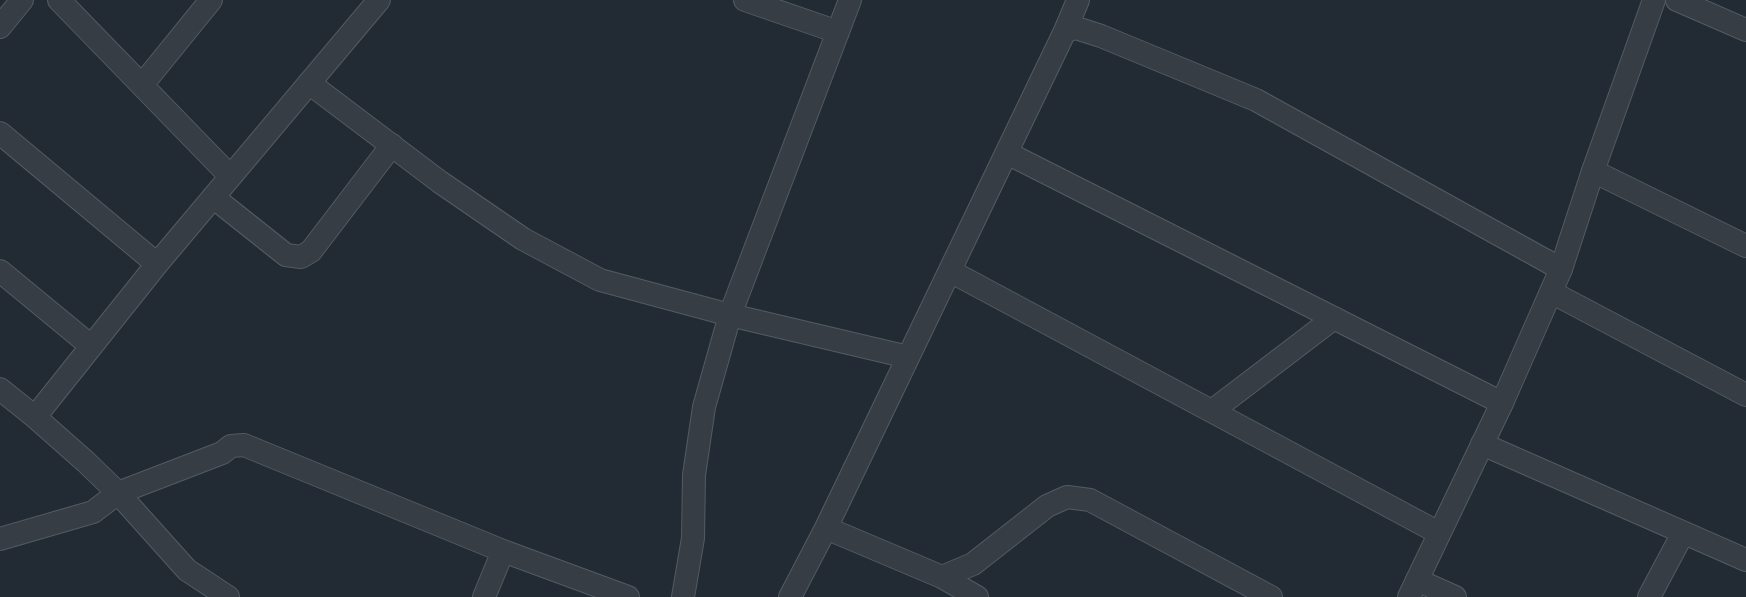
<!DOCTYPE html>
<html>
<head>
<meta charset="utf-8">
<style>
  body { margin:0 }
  canvas { display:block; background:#222b34 }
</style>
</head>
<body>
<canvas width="1746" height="597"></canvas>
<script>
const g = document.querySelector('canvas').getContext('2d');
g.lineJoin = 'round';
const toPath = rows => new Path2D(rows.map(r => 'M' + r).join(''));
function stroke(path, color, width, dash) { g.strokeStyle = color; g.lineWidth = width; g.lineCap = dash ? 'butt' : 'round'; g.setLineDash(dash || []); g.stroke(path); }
const minor = toPath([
  [59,0,230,176],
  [745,0,838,32],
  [1677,0,1746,30],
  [0,27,22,0],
  [1065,31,1078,0],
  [309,83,440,182,523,239,600,280,730,315,908,357],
  [142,85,211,0],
  [0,133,157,264],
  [1007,153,1502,403],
  [1593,171,1746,246],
  [213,197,286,255,301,257,311,251,392,145],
  [0,271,91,346],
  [950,271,1439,533],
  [1551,292,1746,395],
  [0,389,35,417,86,462,118,493,187,570,228,597],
  [1212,411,1334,318],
  [35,417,157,264,379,0],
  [1482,444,1746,560],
  [826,528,942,577,977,597],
  [0,539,93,512,118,493,222,453,231,446,244,445,503,551,628,597],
  [942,577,973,564,1047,506,1067,497,1090,500,1271,597],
  [1417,580,1455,597],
  [484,597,503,551],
  [683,597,693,538,694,475,704,407,730,315,850,0],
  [790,597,826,528,1065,31,1076,28,1101,36,1256,100,1561,269],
  [1649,597,1683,533]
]);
const tertiary = toPath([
  [1409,597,1502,403,1561,269,1593,171,1654,0]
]);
stroke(minor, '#535b62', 24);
stroke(tertiary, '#535b62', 24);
stroke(minor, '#363d45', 22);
stroke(tertiary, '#363d45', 22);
</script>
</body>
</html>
